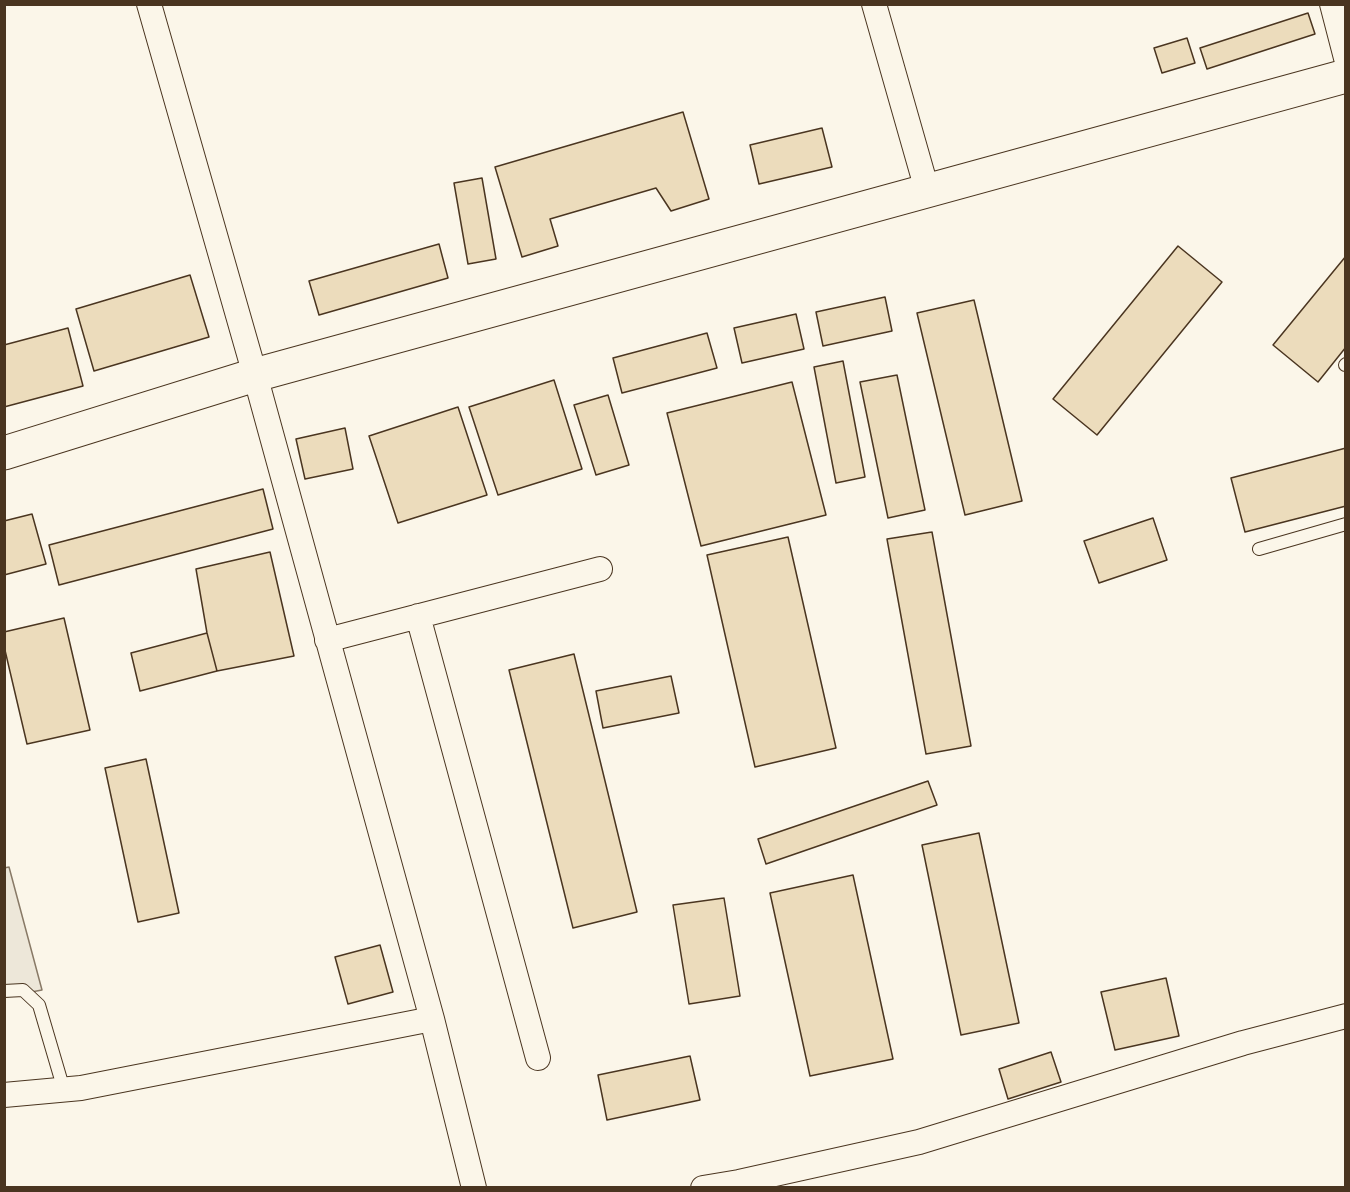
<!DOCTYPE html>
<html>
<head>
<meta charset="utf-8">
<style>
  body { margin:0 }
  #map { position:relative; width:1350px; height:1192px; overflow:hidden; background:#fbf6e9; font-family:"Fira Sans Condensed",sans-serif }
  canvas { display:block }
  .frame { position:absolute; inset:0; border:6px solid #4a3520; pointer-events:none }
</style>
</head>
<body>
<div id="map">
<canvas width="1350" height="1192"></canvas>
<div class="frame"></div>
</div>
<script>
const g = document.querySelector('canvas').getContext('2d');
g.lineJoin = 'round';
function fill(path, color) { g.fillStyle = color; g.fill(path, 'evenodd'); }
const toPath = rows => new Path2D(rows.map(r => 'M' + r).join(''));
function stroke(path, color, width, dash) { g.strokeStyle = color; g.lineWidth = width; g.lineCap = dash ? 'butt' : 'round'; g.setLineDash(dash || []); g.stroke(path); }
const parking = toPath([
  [9,867,42,990,5,997,4,868,9,867]
]);
const building = toPath([
  [1308,13,1315,34,1207,69,1200,48,1308,13],
  [1187,38,1195,63,1162,73,1154,48,1187,38],
  [683,112,709,199,671,211,656,188,550,219,558,246,522,257,495,167,683,112],
  [822,128,832,167,759,184,750,145,822,128],
  [482,178,496,259,468,264,454,183,482,178],
  [439,244,448,278,319,315,309,281,439,244],
  [1178,246,1222,282,1097,435,1053,399,1178,246],
  [1346,256,1346,347,1318,382,1273,345,1346,256],
  [190,275,209,337,94,371,76,309,190,275],
  [885,297,892,331,823,346,816,312,885,297],
  [974,300,1022,501,965,515,917,313,974,300],
  [796,314,804,349,742,363,734,328,796,314],
  [68,328,83,386,4,407,4,345,68,328],
  [707,333,717,368,622,393,613,358,707,333],
  [843,361,865,477,836,483,814,367,843,361],
  [897,375,925,510,888,518,860,382,897,375],
  [554,380,582,469,498,495,469,407,554,380],
  [792,382,826,515,701,546,667,413,792,382],
  [608,395,629,465,596,475,574,405,608,395],
  [458,407,487,495,398,523,369,436,458,407],
  [345,428,353,469,305,479,296,439,345,428],
  [1346,448,1346,506,1245,532,1231,478,1346,448],
  [263,489,273,529,59,585,49,545,263,489],
  [32,514,46,564,4,575,4,521,32,514],
  [1153,518,1167,560,1099,583,1084,541,1153,518],
  [932,532,971,746,926,754,887,539,932,532],
  [788,537,836,748,755,767,707,555,788,537],
  [270,552,294,656,217,671,207,633,196,569,270,552],
  [64,618,90,730,27,744,4,646,4,632,64,618],
  [207,633,217,671,140,691,131,653,207,633],
  [574,654,637,912,573,928,509,670,574,654],
  [671,676,679,713,603,728,596,691,671,676],
  [146,759,179,913,138,922,105,768,146,759],
  [928,781,937,805,766,864,758,839,928,781],
  [979,833,1019,1023,961,1035,922,845,979,833],
  [853,875,893,1059,810,1076,770,893,853,875],
  [724,898,740,996,689,1004,673,905,724,898],
  [380,945,393,992,348,1004,335,957,380,945],
  [1166,978,1179,1036,1115,1050,1101,992,1166,978],
  [1051,1052,1061,1082,1008,1099,999,1069,1051,1052],
  [690,1056,700,1100,607,1120,598,1075,690,1056]
]);
const lane = toPath([
  [1345,365,1346,364],
  [1259,549,1346,524],
  [4,991,23,990,39,1005,64,1090]
]);
const street = toPath([
  [149,4,255,375,432,1019,474,1188],
  [874,4,927,190],
  [1332,4,1346,58],
  [418,616,538,1058],
  [327,640,600,569],
  [4,1095,81,1088,432,1019],
  [703,1188,739,1182,919,1142,1243,1043,1346,1016]
]);
const secondary = toPath([
  [4,453,255,375,1346,76]
]);
fill(parking, '#ede7d9');
stroke(parking, '#887966', 1.5);
fill(building, '#ecdcbc');
stroke(building, '#4a3520', 1.5);
stroke(lane, '#4a3520', 14);
stroke(street, '#4a3520', 26);
stroke(secondary, '#4a3520', 35);
stroke(lane, '#fbf6e9', 12);
stroke(street, '#fbf6e9', 24);
stroke(secondary, '#fbf6e9', 33);
</script>
</body>
</html>
